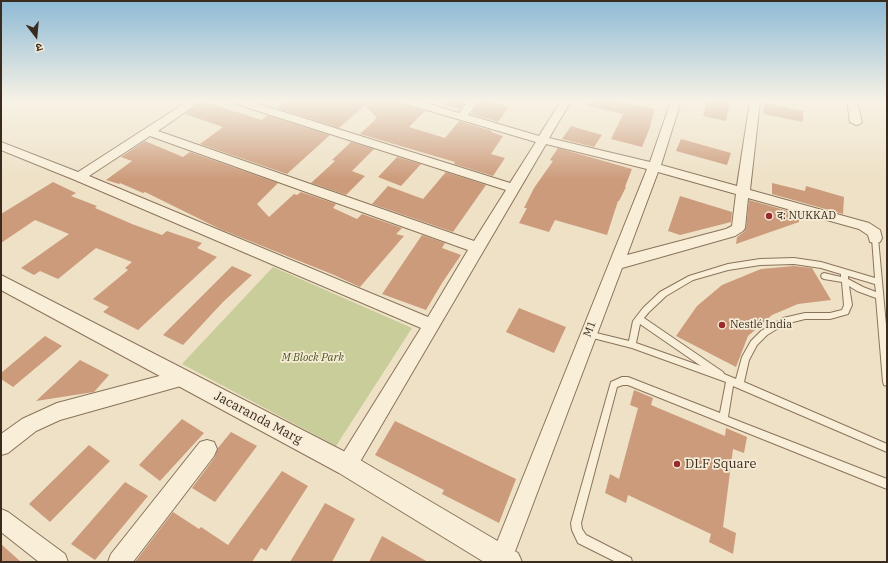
<!DOCTYPE html>
<html>
<head>
<meta charset="utf-8">
<style>
  body { margin:0 }
  #map { position:relative; width:888px; height:563px; overflow:hidden; background:#eee1c6; font-family:"IBM Plex Serif","Noto Sans Devanagari",serif }
  canvas { display:block }
  .frame { position:absolute; inset:0; border:2px solid #3a2b1f; pointer-events:none }
  .north { position:absolute; left:16px; top:16px; width:40px; height:40px; -webkit-text-stroke:3px #f6ebd5; paint-order:stroke; rotate:164deg; font-size:11px; font-weight:700; line-height:16px; text-align:center; color:#3a2b1f }
  .north::after { content:''; display:block; margin:auto; width:14px; height:18px; background:#3a2b1f; clip-path:polygon(50% 0,100% 100%,50% 72%,0 100%) }
</style>
</head>
<body>
<div id="map">
<canvas width="888" height="563"></canvas>
<div class="frame"></div>
<div class="north">उ</div>
</div>
<script>
const g = document.querySelector('canvas').getContext('2d');
g.lineJoin = 'round';
function fill(path, color) { g.fillStyle = color; g.fill(path, 'evenodd'); }
const toPath = rows => new Path2D(rows.map(r => 'M' + r).join(''));
function stroke(path, color, width, dash) { g.strokeStyle = color; g.lineWidth = width; g.lineCap = dash ? 'butt' : 'round'; g.setLineDash(dash || []); g.stroke(path); }
function drawText(font, color, halo, rows, align = 'center') {
  g.font = font + ' "IBM Plex Serif","Noto Sans Devanagari",serif'; g.lineWidth = 3.5; g.setLineDash([]); g.textBaseline = 'middle'; g.strokeStyle = halo; g.fillStyle = color; for (const [text, x, y, turn = 0] of rows) {
    g.save(); g.translate(x, y); g.rotate((+turn || 0) * Math.PI / 180); g.textAlign = isNaN(turn) ? turn : align; if (halo) g.strokeText(text, 0, 0); g.fillText(text, 0, 0); g.restore();
  }
}
const green = toPath([
  [273,267,412,328,336,446,182,364]
]);
const building = toPath([
  [202,101,262,120,267,115,330,135,287,174,200,144,223,127,185,114],
  [284,101,401,101,403,104,425,111,409,127,445,138,459,121,492,131,491,132,503,136,491,154,505,158,493,176,454,164,455,162,360,134,377,118,365,105,339,128,276,108],
  [444,101,466,101,460,109,443,105],
  [480,101,486,101,509,107,498,122,471,114],
  [589,101,617,101,655,109,649,130,642,147,611,139,623,114,588,106],
  [707,101,730,101,726,121,703,116],
  [764,103,803,111,803,122,763,114],
  [571,126,602,135,594,147,562,139],
  [681,139,731,153,727,165,676,151],
  [145,141,183,157,190,152,278,183,257,204,269,217,294,194,297,195,301,192,336,204,333,208,357,219,362,214,402,228,396,234,404,236,360,287,334,275,220,229,145,192,143,193,120,183,119,184,106,180,132,161,121,157],
  [351,142,374,149,352,171,365,176,346,195,311,183,335,161,332,160],
  [558,148,632,169,625,187,626,187,619,201,618,201,607,235,555,220,549,232,519,223,527,208,524,208,534,188,553,161,550,160],
  [397,157,421,164,401,186,378,177],
  [446,172,486,185,453,232,372,204,388,186,423,199],
  [53,182,76,193,71,196,97,206,95,208,132,224,162,235,167,231,202,243,197,248,217,257,138,330,103,312,109,307,93,299,128,270,125,268,132,262,96,248,58,279,40,271,34,275,21,268,69,234,35,220,1,243,1,214],
  [772,183,805,191,806,186,844,197,843,214,772,194],
  [680,196,732,212,731,222,680,235,668,231],
  [749,200,799,214,799,222,736,244,737,237,744,232,746,228],
  [422,235,445,243,442,248,461,255,442,283,426,310,382,294],
  [232,266,252,275,223,302,183,345,163,335],
  [794,266,812,268,831,300,798,304,772,315,748,336,736,367,676,336,697,306,722,285,761,269],
  [519,308,566,327,554,353,506,332],
  [45,336,62,346,13,387,1,379,1,373],
  [80,360,109,375,94,392,36,401],
  [634,390,653,398,651,405,725,436,726,428,747,437,744,453,733,449,723,527,736,533,733,554,709,542,711,534,628,495,626,503,605,493,610,474,619,479,638,408,630,405],
  [182,419,204,433,160,481,139,465],
  [395,421,516,479,499,523,442,494,444,490,375,455],
  [231,432,257,446,215,502,192,488,215,457,218,448],
  [89,445,110,461,50,522,29,504],
  [282,471,308,486,266,551,261,548,252,562,135,562,173,512,199,529,201,527,228,545],
  [125,482,148,496,95,560,71,544],
  [325,503,355,519,332,562,290,562],
  [382,536,428,562,369,562],
  [1,544,21,562,1,562]
]);
const service = toPath([
  [873,236,877,236,878,238,887,336,887,386,884,385,883,382,876,298,857,291,849,286,852,305,848,314,830,319,805,319,785,324,767,335,757,345,749,360,744,382,887,444,887,452,733,386,728,417,887,479,887,489,628,385,623,385,617,387,581,523,582,529,586,535,631,558,632,562,616,562,578,543,572,530,571,523,611,382,622,377,628,377,720,413,726,382,632,348,585,336,584,334,585,332,588,331,629,341,633,321,643,308,660,292,689,276,728,264,760,259,794,258,821,262,875,278,872,238,873,236],
  [794,264,821,268,841,274,841,277,824,273,822,274,821,276,822,278,824,279,842,282,844,305,842,310,830,313,805,313,783,318,761,331,751,341,742,357,736,379,724,374,723,372,644,318,649,312,666,296,693,280,728,270,760,265,794,264],
  [848,276,875,284,876,292,863,287,848,279,848,276],
  [640,324,701,366,636,343,640,324]
]);
const minor = toPath([
  [188,101,201,101,158,131,474,241,506,190,233,103,232,101,249,101,510,183,536,142,403,103,402,101,420,101,459,113,468,101,479,101,468,115,539,136,561,101,571,101,549,138,650,162,671,101,681,101,661,165,737,186,750,101,760,101,750,190,869,223,880,230,882,238,880,242,875,243,870,242,868,235,859,229,748,198,745,228,743,231,735,236,622,268,511,562,489,562,647,169,546,144,354,472,347,475,340,472,337,465,340,458,421,328,75,180,1,150,1,142,78,172,188,101],
  [150,136,468,250,428,317,89,176,150,136],
  [658,172,736,194,732,226,726,229,627,255,658,172],
  [847,101,857,101,862,122,860,124,856,125,850,122,847,101],
  [182,370,188,372,191,378,188,384,60,420,36,431,8,453,1,455,1,434,22,419,57,403,182,370],
  [207,440,214,442,217,449,214,456,133,562,108,562,111,554,200,442,207,440],
  [1,509,8,512,65,554,68,562,39,562,1,532,1,509]
]);
const tertiary = toPath([
  [1,275,355,457,518,553,522,562,484,562,339,473,1,290,1,275]
]);
const markers = [
  [769,216,4,"#992b2f"],
  [722,325,4,"#992b2f"],
  [677,464,4,"#992b2f"]
];
const poiNames = [
  ["द: NUKKAD",777,216],
  ["Nestlé India",730,325]
];
const streetNames = [
  ["M1",590,329,-69]
];
const parkNames = [
  ["M Block Park",313,358]
];
const nearStreetnames = [
  ["Jacaranda Marg",258,418,28]
];
const nearPoinames = [
  ["DLF Square",685,464]
];
fill(green, '#c8cd99');
fill(building, '#cc9b7b');
stroke(service, '#8a735b', 2);
stroke(minor, '#8a735b', 2);
stroke(tertiary, '#8a735b', 2);
fill(service, '#f9efd9');
fill(minor, '#f9efd9');
fill(tertiary, '#f9efd9');
const sky = g.createLinearGradient(0, 0, 0, 180);
sky.addColorStop(0, '#8ebad5');
sky.addColorStop(0.56, '#f7f2e5');
sky.addColorStop(1, '#f7f2e500');
g.fillStyle = sky;
g.fillRect(0, 0, 888, 180);
for (const [x, y, r, color] of markers) { const dot = new Path2D(); dot.arc(x, y, r, 0, 2 * Math.PI); g.fillStyle = color; g.fill(dot); stroke(dot, '#f6ebd5', 1.5); }
drawText('11px', '#3a2b1f', '#f6ebd5', poiNames, 'left');
drawText('11px', '#3a2b1f', '#f6ebd5', streetNames);
drawText('italic 11px', '#4b5626', '#f6ebd5', parkNames);
drawText('13px', '#3a2b1f', '#f6ebd5', nearStreetnames);
drawText('13px', '#3a2b1f', '#f6ebd5', nearPoinames, 'left');
</script>
</body>
</html>
